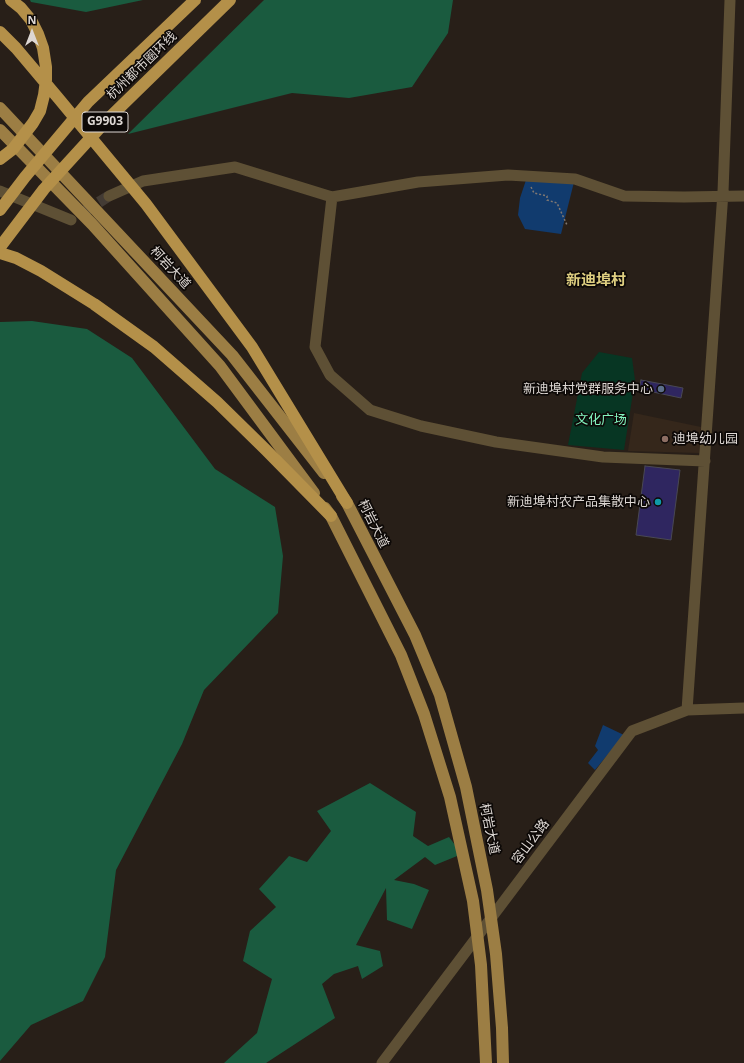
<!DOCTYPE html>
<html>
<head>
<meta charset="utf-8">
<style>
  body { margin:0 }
  #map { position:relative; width:744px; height:1063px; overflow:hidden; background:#281f18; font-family:"Noto Sans",sans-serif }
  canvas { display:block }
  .north { position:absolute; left:12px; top:12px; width:40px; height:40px; -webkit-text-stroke:3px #0d0907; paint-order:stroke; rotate:0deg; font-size:11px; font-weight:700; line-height:16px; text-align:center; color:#ddd7d3 }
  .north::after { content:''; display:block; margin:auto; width:14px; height:18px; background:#ddd7d3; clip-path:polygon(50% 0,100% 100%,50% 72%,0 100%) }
</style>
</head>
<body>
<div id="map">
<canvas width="744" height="1063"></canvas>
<div class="north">N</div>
</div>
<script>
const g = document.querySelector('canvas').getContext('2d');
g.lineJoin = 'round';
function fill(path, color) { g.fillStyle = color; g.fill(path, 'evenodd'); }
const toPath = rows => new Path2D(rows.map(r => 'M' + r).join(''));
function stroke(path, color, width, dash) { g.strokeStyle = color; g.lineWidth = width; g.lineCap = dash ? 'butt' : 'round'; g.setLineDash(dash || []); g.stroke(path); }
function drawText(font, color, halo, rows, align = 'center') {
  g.font = font + ' "Noto Sans","Noto Sans SC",sans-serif'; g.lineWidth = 3.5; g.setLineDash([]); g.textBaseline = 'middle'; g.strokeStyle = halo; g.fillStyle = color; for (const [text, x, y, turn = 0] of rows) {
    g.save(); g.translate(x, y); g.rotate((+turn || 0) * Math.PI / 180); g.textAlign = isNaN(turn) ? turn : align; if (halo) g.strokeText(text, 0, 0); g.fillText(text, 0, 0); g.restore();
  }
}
const built = toPath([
  [634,413,701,427,699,453,628,451]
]);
const green = toPath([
  [599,352,632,358,635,380,624,450,568,445,582,373]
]);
const forest = toPath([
  [30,0,143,0,86,12,31,2],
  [264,0,453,0,448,33,412,87,349,98,292,93,128,134],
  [32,321,87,329,132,358,215,469,275,507,283,556,278,613,204,690,182,744,116,870,105,957,83,1001,31,1025,0,1061,0,322],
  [370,783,416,812,413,836,428,846,449,837,462,854,435,865,425,857,394,880,414,884,429,890,412,929,387,920,386,888,356,945,380,951,383,966,362,979,358,966,334,974,322,984,335,1018,266,1063,224,1063,257,1033,272,979,243,961,250,931,276,907,259,889,289,856,307,862,331,831,317,811]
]);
const water = toPath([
  [526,180,574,182,561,234,525,229,518,215,520,198],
  [603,725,624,735,595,770,588,763,598,750,595,746]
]);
const building = toPath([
  [641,380,683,388,681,398,639,389,641,380],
  [645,466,680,470,671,540,636,535,645,466]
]);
const minorTunnel = toPath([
  [85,211,109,196]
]);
const path = toPath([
  [531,187,534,193,547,196,547,200,557,203,567,225]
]);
const minor = toPath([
  [0,191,71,220],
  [109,196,143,181,235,167,332,197],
  [705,461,603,457,496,442,421,426,370,410,330,375,315,347,332,197,418,182,508,175,575,179,624,196,684,197,744,196],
  [687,710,723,192,730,0],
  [382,1063,632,731,687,710,744,708]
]);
const major = toPath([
  [0,108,232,355,324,473],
  [0,130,92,224,220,366,314,493],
  [342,496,347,503,415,635,440,695,466,787,487,890,496,954,502,1028,503,1063],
  [325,508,331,516,401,655,424,714,450,797,473,901,481,965,486,1063]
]);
const highway = toPath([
  [0,32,16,48,59,99,146,204,252,347,347,503],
  [0,159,13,149,33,123,40,111,44,95,46,80,46,67,43,48,38,34,31,20,21,8,11,0],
  [0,210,25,177,88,102,195,0],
  [0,247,44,189,107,120,230,0],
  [0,253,16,258,41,271,94,304,154,347,217,402,266,450,331,516]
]);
const markers = [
  [661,389,4,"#5c6f8a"],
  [665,439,4,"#8d6e63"],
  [658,502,4,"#0f9aa8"]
];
const shields = [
  [105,122,46]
];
const shieldNames = [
  ["G9903",105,122]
];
const streetNames = [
  ["杭州都市圈环线",142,66,-44],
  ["柯岩大道",170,268,47],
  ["柯岩大道",373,524,63],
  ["柯岩大道",489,829,78],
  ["容山公路",531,842,-53]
];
const poiNames = [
  ["新迪埠村党群服务中心",653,389],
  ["迪埠幼儿园",673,439,"left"],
  ["新迪埠村农产品集散中心",650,502]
];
const parkNames = [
  ["文化广场",601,420]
];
const quarterNames = [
  ["新迪埠村",596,281]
];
fill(built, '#35271b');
fill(green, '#073623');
fill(forest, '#1a5b3f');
fill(water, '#113b6e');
fill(building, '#2f2660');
stroke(building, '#494854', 1);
stroke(minorTunnel, '#433b34', 11, [11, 5.5]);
stroke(path, '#807873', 1.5, [2, 2]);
stroke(minor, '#5e5035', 11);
stroke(major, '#9c7e44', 12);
stroke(highway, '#b49049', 12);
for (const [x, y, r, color] of markers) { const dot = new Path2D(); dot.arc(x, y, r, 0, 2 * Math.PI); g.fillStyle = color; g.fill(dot); stroke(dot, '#0d0907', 1.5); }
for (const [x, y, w] of shields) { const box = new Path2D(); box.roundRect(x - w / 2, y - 10, w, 20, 3); g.fillStyle = '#0d0907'; g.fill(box); stroke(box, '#ddd7d3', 1); }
drawText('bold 12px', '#ddd7d3', null, shieldNames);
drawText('13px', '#ddd7d3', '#0d0907', streetNames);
drawText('13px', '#ddd7d3', '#0d0907', poiNames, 'right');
drawText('13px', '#83f4bf', '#0d0907', parkNames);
drawText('bold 15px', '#dece80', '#0d0907', quarterNames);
</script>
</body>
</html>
